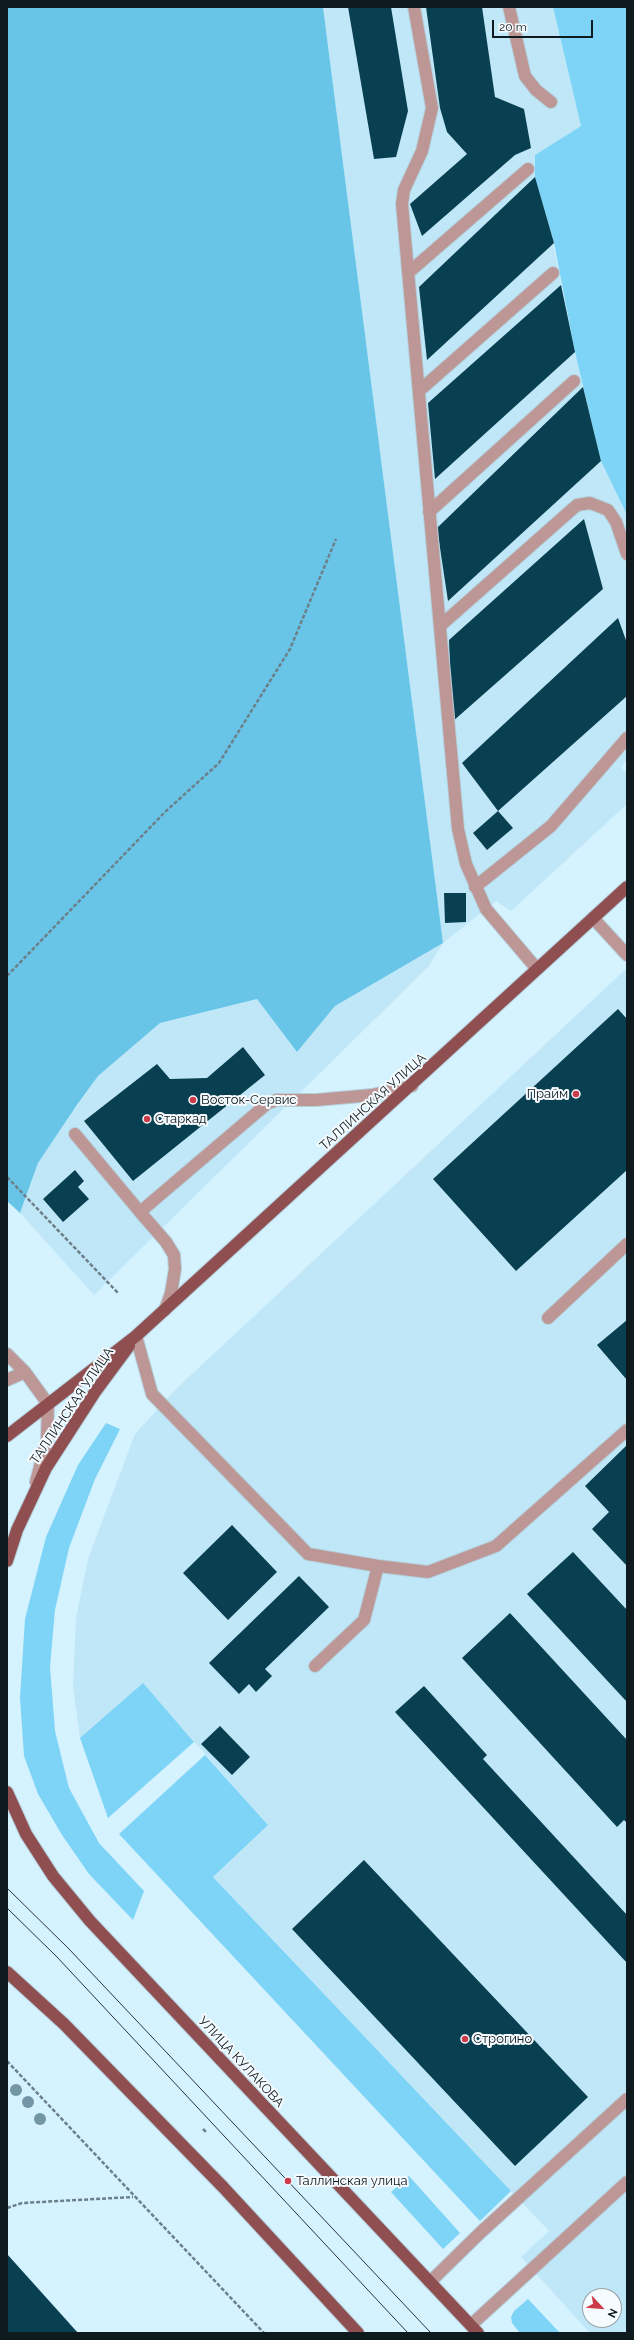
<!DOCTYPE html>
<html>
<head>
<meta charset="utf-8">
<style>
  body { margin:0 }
  #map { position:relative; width:634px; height:2340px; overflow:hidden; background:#d5f2ff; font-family:Raleway,sans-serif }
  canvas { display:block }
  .frame { position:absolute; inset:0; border:8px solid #0f1a1f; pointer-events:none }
  .north { position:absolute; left:582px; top:2288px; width:40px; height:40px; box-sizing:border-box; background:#f5fbfe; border:1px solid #99a1a5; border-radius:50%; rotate:116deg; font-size:11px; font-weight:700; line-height:16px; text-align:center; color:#0f1a1f }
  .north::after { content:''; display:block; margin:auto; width:14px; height:18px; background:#ca3a48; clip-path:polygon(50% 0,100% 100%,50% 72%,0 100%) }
  .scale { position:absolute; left:492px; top:20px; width:101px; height:18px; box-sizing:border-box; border:2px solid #0f1a1f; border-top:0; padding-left:5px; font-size:12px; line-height:14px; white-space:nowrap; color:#0f1a1f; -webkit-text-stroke:3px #f5fbfe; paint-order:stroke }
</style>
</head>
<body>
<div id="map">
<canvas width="634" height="2340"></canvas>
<div class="frame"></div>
<div class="north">N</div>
<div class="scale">20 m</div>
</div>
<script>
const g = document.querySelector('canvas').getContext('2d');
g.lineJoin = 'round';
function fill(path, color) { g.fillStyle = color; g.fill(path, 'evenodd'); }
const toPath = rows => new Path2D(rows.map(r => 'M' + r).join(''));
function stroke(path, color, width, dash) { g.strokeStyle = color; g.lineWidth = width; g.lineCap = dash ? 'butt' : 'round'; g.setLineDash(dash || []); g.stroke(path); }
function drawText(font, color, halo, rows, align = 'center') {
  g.font = font + ' Raleway,sans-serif'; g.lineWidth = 4; g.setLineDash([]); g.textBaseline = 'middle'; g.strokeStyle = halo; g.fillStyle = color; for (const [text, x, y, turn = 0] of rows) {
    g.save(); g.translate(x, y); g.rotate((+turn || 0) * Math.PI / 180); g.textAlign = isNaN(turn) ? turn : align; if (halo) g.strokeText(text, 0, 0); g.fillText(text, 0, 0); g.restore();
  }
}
const built = toPath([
  [323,7,553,7,581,126,535,155,575,352,601,461,627,515,627,760,621,767,627,773,627,804,511,911,496,901,443,943,429,966,94,1295,20,1213,38,1163,98,1076,160,1023,257,999,297,1052,335,1006,443,943],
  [627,968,627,2333,590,2333,521,2257,549,2231,213,1877,268,1825,143,1684,80,1738,73,1687,76,1618,88,1559,135,1434,176,1389],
  [590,2296,614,2296,614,2320,590,2320]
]);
const green = toPath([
  [553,7,627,7,627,515,601,461,575,352,554,243,535,177,535,155,581,126],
  [106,1423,120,1429,95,1479,69,1548,55,1610,50,1667,55,1731,69,1788,99,1843,144,1891,133,1920,89,1874,62,1835,38,1794,24,1756,20,1698,25,1619,46,1537,78,1465],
  [143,1683,194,1742,108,1818,80,1738],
  [205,1755,268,1825,213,1877,511,2191,480,2221,119,1834],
  [409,2176,460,2233,443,2249,391,2192],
  [528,2299,560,2333,520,2333,512,2323,511,2317,514,2311]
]);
const forest = toPath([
  [7,7,323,7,443,943,335,1006,297,1052,257,999,160,1023,98,1076,77,1105,38,1163,20,1213,7,1201]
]);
const building = toPath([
  [348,7,391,7,408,111,396,157,374,159],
  [426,7,482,7,495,97,524,109,531,148,515,155,422,236,410,204,467,154,447,132,440,108],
  [535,177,554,243,427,360,419,287],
  [561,285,575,352,435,479,428,403],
  [583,387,601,461,448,601,437,528],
  [584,519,603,589,452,722,449,640],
  [618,618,627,643,627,696,498,811,513,828,487,850,473,833,498,811,462,763],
  [444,893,466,893,466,922,445,923],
  [618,1009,627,1019,627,1170,516,1271,433,1179],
  [243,1047,265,1075,133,1181,84,1121,157,1064,170,1079,207,1078],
  [75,1170,84,1181,78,1187,89,1199,63,1222,43,1199],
  [627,1320,627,1380,597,1345],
  [626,1446,627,1447,627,1566,592,1529,609,1512,585,1486],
  [232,1525,277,1572,228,1620,183,1573],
  [573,1552,627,1610,627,1702,527,1594],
  [299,1576,329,1607,265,1669,272,1676,256,1692,249,1684,239,1694,209,1663],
  [510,1613,627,1740,627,1823,624,1820,617,1827,462,1658],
  [424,1686,487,1755,483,1759,627,1915,627,1963,395,1712],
  [220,1726,250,1757,232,1775,201,1744],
  [364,1860,588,2097,515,2166,292,1929],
  [7,2254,78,2333,7,2333]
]);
const path = toPath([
  [7,976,165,812,219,763,290,649,336,539],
  [7,1177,119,1294],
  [7,2061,264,2333],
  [203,2129,207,2133],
  [7,2208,22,2203,133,2197]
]);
const minor = toPath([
  [414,7,432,108,422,151,404,190,402,204,458,829,466,864,486,909,537,969],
  [509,7,525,76,536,90,551,102],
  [408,273,528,169],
  [419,391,553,273],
  [429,512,574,381],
  [440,626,577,505,590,503,608,510,616,522,627,554],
  [475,887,551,826,627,738],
  [593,918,627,955],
  [75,1134,140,1212],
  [165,1310,171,1293,175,1269,174,1255,166,1242,140,1212,268,1103,277,1100,316,1100,372,1095,412,1086],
  [548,1318,627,1244],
  [136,1336,152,1394,308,1554,378,1566,428,1572,496,1546,627,1430],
  [7,1354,25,1372,48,1404,47,1439,36,1482],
  [7,1380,25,1372],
  [315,1666,364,1620,378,1566],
  [430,2282,480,2233,627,2099],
  [471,2325,627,2182]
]);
const major = toPath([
  [7,1436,136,1336,627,887],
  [7,1561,17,1530,46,1468,95,1392,129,1346],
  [7,1792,26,1834,53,1876,90,1921,478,2333],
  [7,1972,64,2024,223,2187,358,2333]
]);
const tram = toPath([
  [7,1888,69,1949,431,2333],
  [7,1908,57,1957,408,2333]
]);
const trees = [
  [16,2090],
  [28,2102],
  [40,2119]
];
const markers = [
  [576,1094,4,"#ca3a48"],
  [193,1100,4,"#ca3a48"],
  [147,1119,4,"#ca3a48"],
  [465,2039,4,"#ca3a48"],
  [288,2181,4,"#ca3a48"]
];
const poiNames = [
  ["Прайм",568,1094,"right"],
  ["Восток-Сервис",201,1100],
  ["Старкад",155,1119],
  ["Строгино",473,2039],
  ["Таллинская улица",296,2181]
];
const streetNames = [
  ["ТАЛЛИНСКАЯ УЛИЦА",373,1102,-42],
  ["ТАЛЛИНСКАЯ УЛИЦА",72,1406,-56],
  ["УЛИЦА КУЛАКОВА",241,2062,47]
];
fill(built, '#c0e7f7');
fill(green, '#7ed4f6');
fill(forest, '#68c5e8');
fill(building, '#094051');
stroke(minor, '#b5cfdb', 14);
stroke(major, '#b5cfdb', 14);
stroke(path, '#6c8089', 2.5, [4, 2]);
stroke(minor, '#bd9796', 12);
stroke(major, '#8f4f50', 12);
stroke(tram, '#28353b', 1);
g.fillStyle = '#7396a4';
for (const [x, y] of trees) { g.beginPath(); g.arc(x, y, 6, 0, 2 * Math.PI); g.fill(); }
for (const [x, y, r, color] of markers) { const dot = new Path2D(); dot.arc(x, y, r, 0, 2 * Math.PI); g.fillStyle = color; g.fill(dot); stroke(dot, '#f5fbfe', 1.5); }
drawText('13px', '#0f1a1f', '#f5fbfe', poiNames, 'left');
drawText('13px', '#0f1a1f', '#f5fbfe', streetNames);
</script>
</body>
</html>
